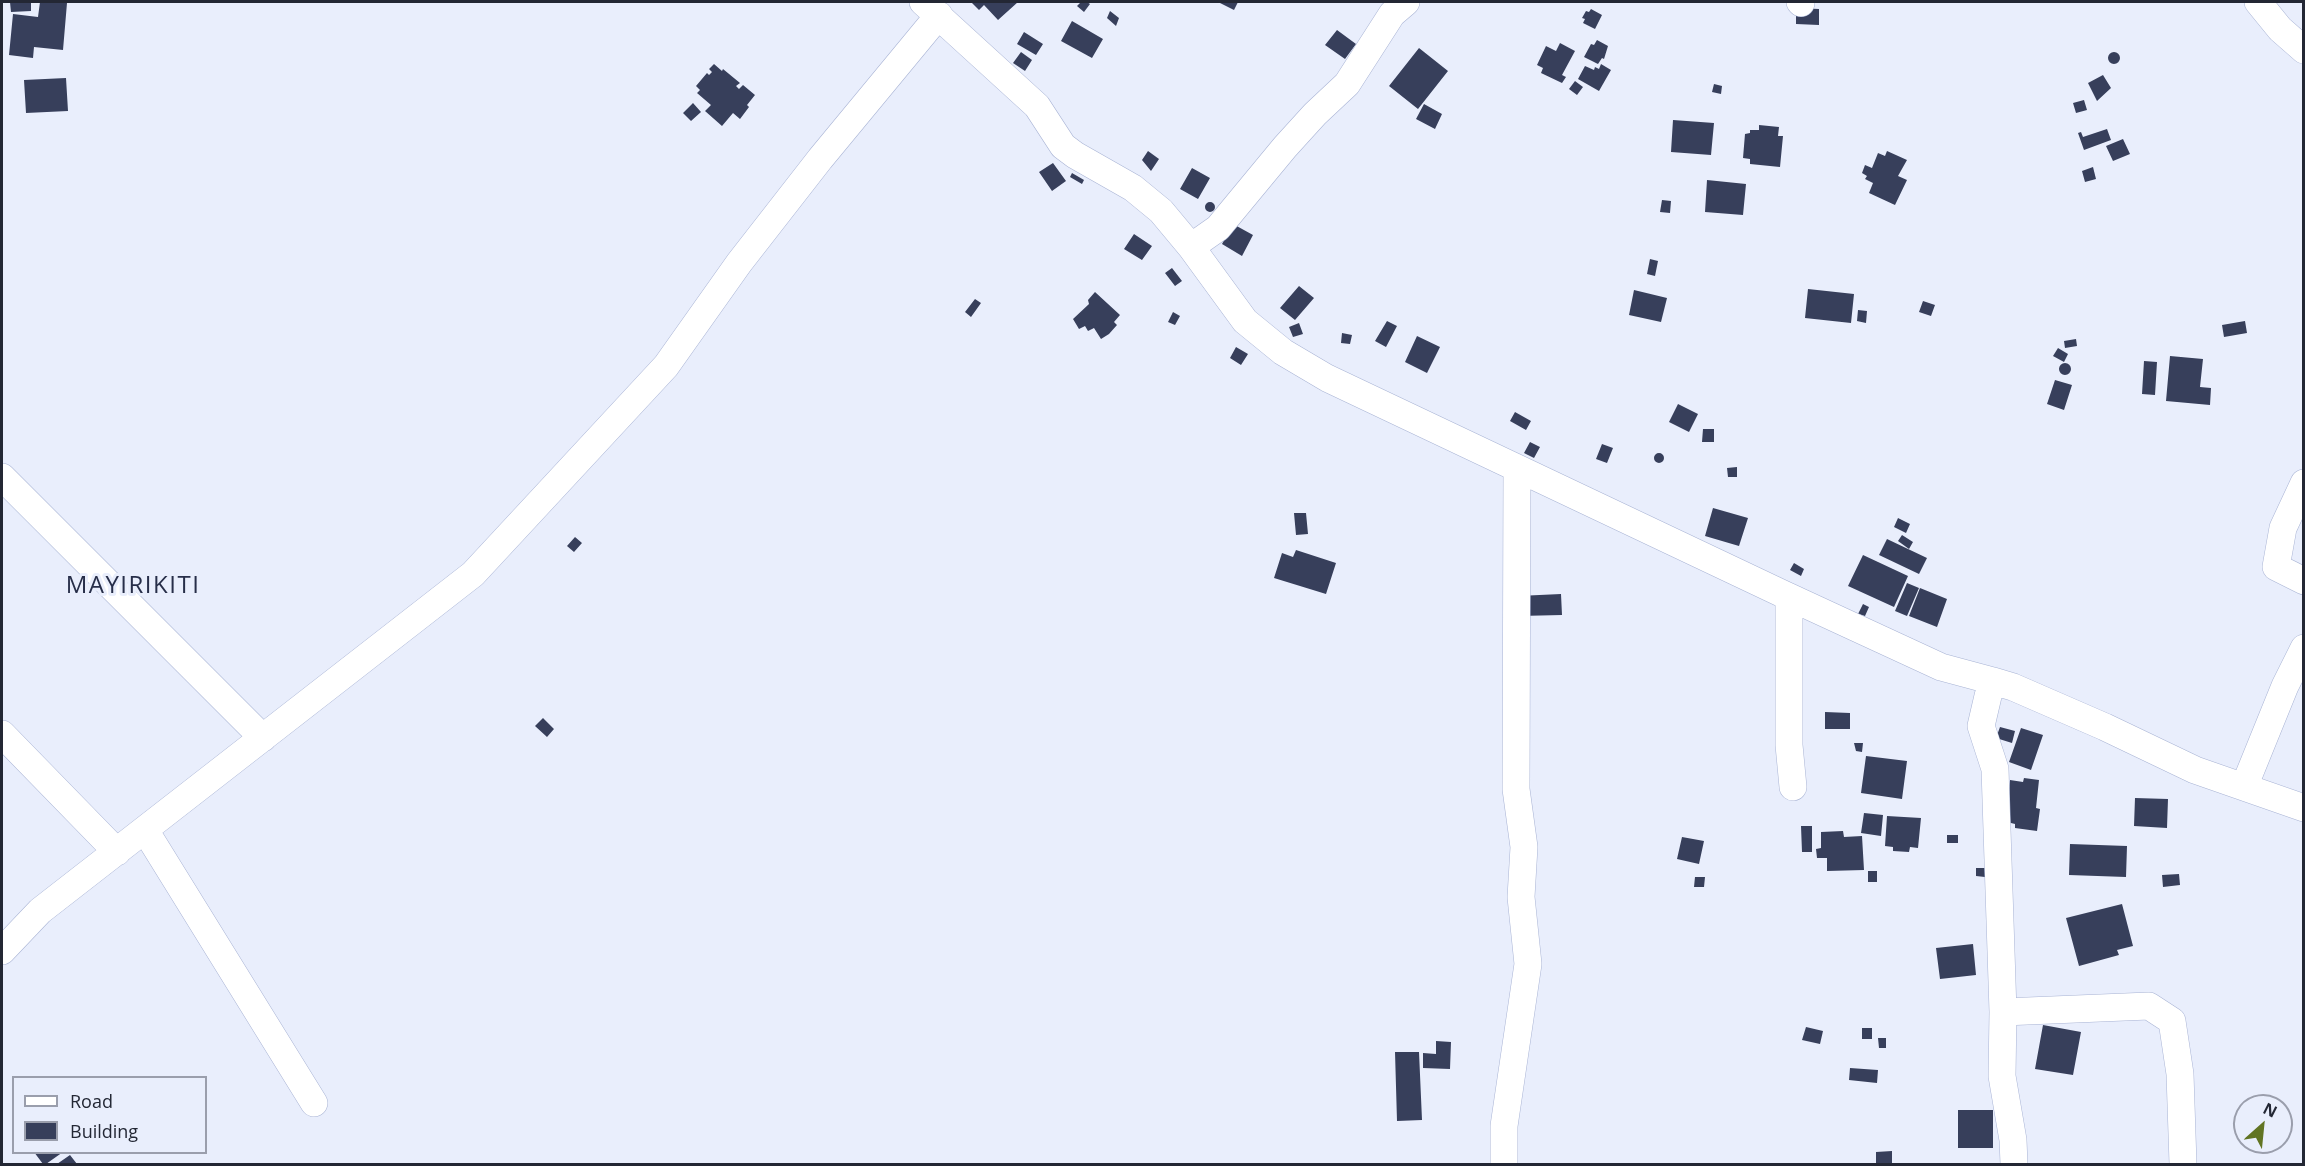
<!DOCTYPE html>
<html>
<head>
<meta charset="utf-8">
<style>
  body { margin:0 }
  #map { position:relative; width:2305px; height:1166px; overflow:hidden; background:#e9eefc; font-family:"Open Sans",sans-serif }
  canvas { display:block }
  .frame { position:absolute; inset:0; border:3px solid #232734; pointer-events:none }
  .legend { position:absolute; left:12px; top:1076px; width:195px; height:78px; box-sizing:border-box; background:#e9eefc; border:2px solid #9a9eac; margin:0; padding:8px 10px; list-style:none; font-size:18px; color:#232734 }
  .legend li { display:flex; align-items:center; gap:12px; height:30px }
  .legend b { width:30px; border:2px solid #9a9eac }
  .north { position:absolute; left:2233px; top:1094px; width:60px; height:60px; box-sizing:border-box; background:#e9eefc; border:2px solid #9a9eac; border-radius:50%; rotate:27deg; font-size:16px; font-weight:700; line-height:24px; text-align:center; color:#232734 }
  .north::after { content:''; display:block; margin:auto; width:21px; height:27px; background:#617423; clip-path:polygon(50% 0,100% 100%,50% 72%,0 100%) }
</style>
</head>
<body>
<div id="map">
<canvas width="2305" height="1166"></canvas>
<div class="frame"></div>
<ul class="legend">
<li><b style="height:8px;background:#fff"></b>Road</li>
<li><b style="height:16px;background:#373f5b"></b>Building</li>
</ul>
<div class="north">N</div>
</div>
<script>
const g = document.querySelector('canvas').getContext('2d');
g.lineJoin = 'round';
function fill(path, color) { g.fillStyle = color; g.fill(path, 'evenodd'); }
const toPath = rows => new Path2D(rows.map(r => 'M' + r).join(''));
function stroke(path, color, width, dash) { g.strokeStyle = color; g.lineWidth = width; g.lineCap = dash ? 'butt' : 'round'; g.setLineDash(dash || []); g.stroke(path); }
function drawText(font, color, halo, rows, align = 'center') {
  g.font = font + ' "Open Sans",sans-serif'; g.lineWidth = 6; g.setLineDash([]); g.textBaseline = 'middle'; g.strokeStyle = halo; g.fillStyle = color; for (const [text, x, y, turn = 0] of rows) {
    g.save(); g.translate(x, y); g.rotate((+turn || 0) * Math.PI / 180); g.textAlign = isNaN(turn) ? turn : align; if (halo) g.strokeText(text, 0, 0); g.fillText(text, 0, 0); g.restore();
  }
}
const building = toPath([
  [10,2,31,2,31,11,11,12],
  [40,2,67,3,63,50,34,47,33,58,9,55,13,14,38,17],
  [971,2,1018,2,998,20,984,5,979,10],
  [1081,2,1087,2,1090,4,1084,12,1077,6],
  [1218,2,1238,2,1234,10],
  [1796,8,1819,9,1819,25,1796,24],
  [1591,9,1602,15,1595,29,1583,23,1585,19,1582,18,1586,11,1589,12],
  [1110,11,1119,18,1116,26,1107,18],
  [1072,21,1103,39,1092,58,1061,41],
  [1337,30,1356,44,1345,59,1325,45],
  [1024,32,1043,44,1036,55,1017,44],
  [1597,40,1608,46,1604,59,1602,58,1598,64,1584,57,1591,44,1594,45],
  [1560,43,1575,51,1562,75,1566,77,1562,83,1541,73,1543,68,1537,65,1546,46,1556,51],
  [1419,48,1448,71,1418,109,1389,86],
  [1021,52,1032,60,1025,71,1013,63],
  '2108 58a6 6 0 1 1 12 0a6 6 0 1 1-12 0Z',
  [714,64,722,71,723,69,740,83,736,86,739,89,743,85,755,95,747,105,749,107,740,119,733,113,722,126,705,111,711,105,697,93,700,90,696,86,707,73,709,75,712,72,709,69],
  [1601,64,1611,70,1599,91,1578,79,1585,66,1594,70,1595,67,1599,69],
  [2103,75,2111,88,2097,101,2088,83],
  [66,78,68,111,26,113,24,80],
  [1575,81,1583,87,1577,95,1569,89],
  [1714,84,1722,86,1721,94,1712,92],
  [2084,100,2087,110,2076,113,2073,103],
  [693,103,701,112,691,121,683,113],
  [1424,104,1442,114,1435,129,1416,119],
  [1673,120,1714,123,1711,155,1671,152],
  [1759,125,1779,127,1778,136,1783,136,1780,167,1750,164,1750,159,1743,158,1745,134,1750,133,1750,130,1759,130],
  [2107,129,2111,140,2084,150,2078,133,2081,132,2083,137],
  [2123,139,2130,154,2113,161,2106,146],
  [1148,151,1159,159,1151,171,1142,160],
  [1887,151,1907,160,1898,176,1907,180,1895,205,1869,193,1873,183,1865,179,1867,176,1862,173,1865,165,1872,168,1878,153,1885,156],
  [1053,163,1066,181,1052,191,1039,172],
  [2093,167,2096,179,2085,182,2082,171],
  [1192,168,1210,178,1198,199,1180,189],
  [1072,173,1084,180,1082,184,1070,177],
  [1707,180,1746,184,1743,215,1705,212],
  [1662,200,1671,201,1670,213,1660,212],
  '1205 207a5 5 0 1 1 10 0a5 5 0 1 1-10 0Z',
  [1233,224,1253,235,1242,256,1222,244],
  [1134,234,1152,246,1142,260,1124,249],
  [1650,259,1658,261,1655,276,1647,274],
  [1172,268,1182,281,1175,286,1165,273],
  [1299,286,1314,298,1295,320,1280,308],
  [1808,289,1854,294,1851,323,1805,318],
  [1634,290,1667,298,1661,322,1629,315],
  [1095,292,1120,315,1114,322,1117,325,1109,334,1101,339,1094,328,1088,331,1085,326,1079,329,1073,319,1089,304,1088,300],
  [975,299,981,303,971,317,965,312],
  [1923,301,1935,305,1931,316,1919,312],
  [1858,310,1867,311,1866,323,1857,321],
  [1173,312,1180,316,1175,325,1168,322],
  [1387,321,1397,326,1386,347,1375,341],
  [2245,321,2247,333,2224,337,2222,325],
  [1299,323,1303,334,1293,337,1289,327],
  [1342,333,1352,335,1350,344,1341,343],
  [1417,336,1440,347,1427,373,1405,362],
  [2076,339,2077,346,2065,348,2064,341],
  [1236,347,1248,354,1241,365,1230,358],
  [2058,348,2068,354,2064,362,2053,356],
  [2170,356,2203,359,2200,387,2211,388,2210,405,2166,401],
  [2144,361,2157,362,2155,395,2142,394],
  '2059 369a6 6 0 1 1 12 0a6 6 0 1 1-12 0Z',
  [2055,380,2072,385,2064,410,2047,404],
  [1678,404,1698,414,1689,432,1669,422],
  [1515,412,1531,421,1526,430,1510,421],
  [1703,429,1714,429,1714,442,1702,442],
  [1530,442,1540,447,1534,458,1524,453],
  [1602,444,1613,448,1607,463,1596,459],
  '1654 458a5 5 0 1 1 10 0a5 5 0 1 1-10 0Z',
  [1737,467,1737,477,1728,477,1727,468],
  [1713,508,1748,518,1739,546,1705,536],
  [1294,513,1306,513,1308,534,1296,535],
  [1898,518,1910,524,1906,533,1894,527],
  [1902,535,1913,542,1909,549,1898,541],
  [575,537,582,543,574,552,567,546],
  [1887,539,1927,558,1919,574,1879,555],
  [1296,550,1336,563,1326,594,1274,578,1282,553,1293,557],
  [1863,555,1908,576,1894,607,1848,586],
  [1794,563,1804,569,1801,576,1790,570],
  [1907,583,1919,588,1907,616,1895,611],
  [1920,588,1947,599,1937,627,1909,616],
  [1561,594,1562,615,1519,616,1518,596],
  [1863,604,1869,607,1865,616,1858,614],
  [1825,712,1850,713,1850,729,1825,729],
  [543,718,554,729,547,737,535,726],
  [2000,727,2015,731,2012,743,1996,738],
  [2021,728,2043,735,2031,770,2009,762],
  [1854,743,1863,743,1862,752,1856,751],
  [1866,756,1907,761,1902,799,1861,793],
  [2024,778,2039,780,2036,808,2040,809,2037,831,2015,828,2015,824,2007,822,2010,780,2023,782],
  [2135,798,2168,799,2167,828,2134,826],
  [1864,813,1883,815,1881,836,1861,833],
  [1887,816,1921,818,1918,848,1910,847,1909,852,1893,851,1893,847,1885,846],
  [1801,826,1812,826,1812,852,1802,852],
  [1843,831,1844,837,1862,836,1864,870,1827,871,1827,858,1817,858,1816,849,1821,848,1821,832],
  [1947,835,1958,835,1958,843,1947,843],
  [1682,837,1704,841,1699,864,1677,859],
  [2070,844,2127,846,2126,877,2069,875],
  [1976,868,1985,868,1985,877,1976,876],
  [1868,871,1877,871,1877,882,1868,882],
  [2179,874,2180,885,2163,887,2162,875],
  [1695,877,1705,877,1704,887,1694,887],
  [2122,904,2133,946,2117,950,2119,955,2079,966,2066,918],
  [1973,944,1976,975,1940,979,1936,948],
  [2043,1025,2081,1032,2073,1075,2035,1069],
  [1806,1027,1823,1031,1820,1044,1802,1040],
  [1862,1028,1872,1028,1872,1039,1862,1039],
  [1878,1038,1886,1038,1886,1048,1879,1048],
  [1436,1041,1451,1042,1450,1069,1423,1068,1423,1053,1436,1054],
  [1395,1052,1419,1052,1422,1120,1397,1121],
  [1850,1068,1878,1070,1877,1083,1849,1080],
  [1958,1110,1993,1110,1993,1148,1958,1148],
  [1892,1151,1892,1164,1876,1164,1876,1152],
  [34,1152,63,1152,46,1164,43,1164],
  [70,1155,77,1164,57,1164]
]);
const minor = toPath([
  [923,2,1037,106,1063,146,1075,155,1133,188,1161,211,1191,247,1245,321,1283,352,1327,378,1783,594,1941,667,1993,681],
  [1800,2,1801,3],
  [2258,2,2280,29,2304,50],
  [1191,247,1218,228,1285,147,1315,114,1347,84,1392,14,1406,2],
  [2,477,263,738],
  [2304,483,2283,528,2276,567,2304,581],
  [1789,597,1789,745,1793,787],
  [2,734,117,852],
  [2244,787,2285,686,2304,648],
  [145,830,314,1103],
  [2,951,40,911,473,574,666,366,739,263,820,159,939,15],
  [2003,1012,1995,769,1981,726,1988,696,1993,681,2013,687,2105,727,2195,770,2304,808],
  [1504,1164,1504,1126,1528,964,1521,897,1524,847,1516,789,1517,468],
  [2014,1164,2013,1140,2002,1076,2003,1012,2149,1006,2172,1021,2180,1074,2183,1164]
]);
const quarterNames = [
  ["MAYIRIKITI",133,586]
];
fill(building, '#373f5b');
stroke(minor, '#a8b3d4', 28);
stroke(minor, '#fff', 27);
g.letterSpacing = '1.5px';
drawText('24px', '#272e49', '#e9eefc', quarterNames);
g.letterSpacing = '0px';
</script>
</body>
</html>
